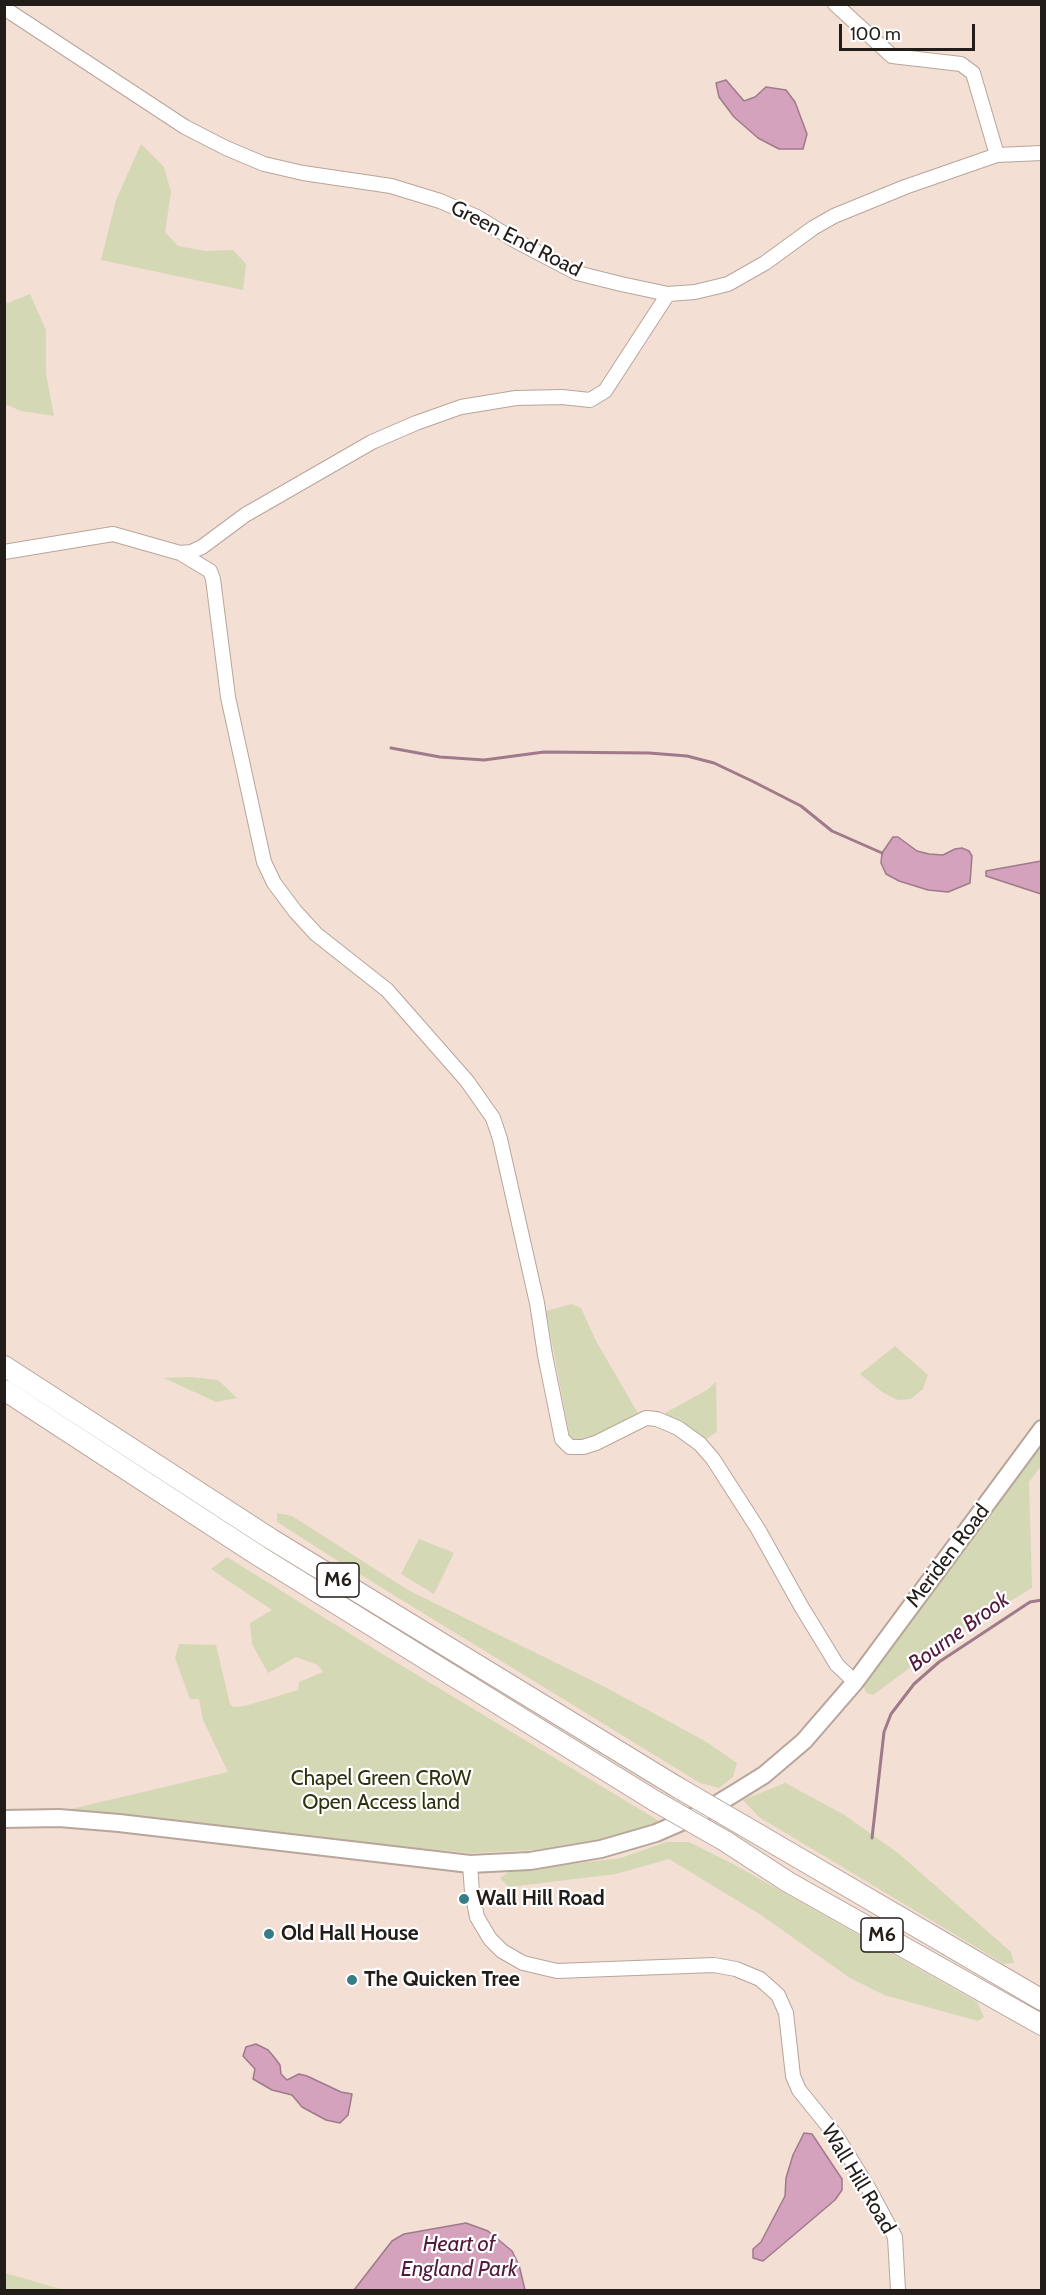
<!DOCTYPE html>
<html>
<head>
<meta charset="utf-8">
<style>
  body { margin:0 }
  #map { position:relative; width:1046px; height:2295px; overflow:hidden; background:#f3dfd4; font-family:Cabin,sans-serif }
  canvas { display:block }
  .frame { position:absolute; inset:0; border:6px solid #231d19; pointer-events:none }
  .scale { position:absolute; left:839px; top:24px; width:136px; height:27px; box-sizing:border-box; border:3px solid #231d19; border-top:0; padding-left:8px; font-size:18px; line-height:21px; white-space:nowrap; color:#231d19; -webkit-text-stroke:4px #fff; paint-order:stroke }
</style>
</head>
<body>
<div id="map">
<canvas width="1046" height="2295"></canvas>
<div class="frame"></div>
<div class="scale">100 m</div>
</div>
<script>
const g = document.querySelector('canvas').getContext('2d');
g.lineJoin = 'round';
function fill(path, color) { g.fillStyle = color; g.fill(path, 'evenodd'); }
const toPath = rows => new Path2D(rows.map(r => 'M' + r).join(''));
function stroke(path, color, width, dash) { g.strokeStyle = color; g.lineWidth = width; g.lineCap = dash ? 'butt' : 'round'; g.setLineDash(dash || []); g.stroke(path); }
function drawText(font, color, halo, rows, align = 'center') {
  g.font = font + ' Cabin,sans-serif'; g.lineWidth = 4.5; g.setLineDash([]); g.textBaseline = 'middle'; g.strokeStyle = halo; g.fillStyle = color; for (const [text, x, y, turn = 0] of rows) {
    g.save(); g.translate(x, y); g.rotate((+turn || 0) * Math.PI / 180); g.textAlign = isNaN(turn) ? turn : align; if (halo) g.strokeText(text, 0, 0); g.fillText(text, 0, 0); g.restore();
  }
}
const green = toPath([
  [141,144,164,167,171,192,165,232,178,246,205,251,233,250,246,264,243,290,101,260,116,200],
  [30,294,46,330,46,374,54,416,21,411,5,404,5,304],
  [572,1304,581,1308,596,1341,639,1415,588,1440,575,1441,570,1438,546,1311],
  [895,1346,928,1375,923,1389,911,1399,898,1400,882,1392,860,1374],
  [190,1377,218,1380,237,1398,216,1402,164,1378],
  [716,1382,717,1432,703,1441,666,1417,665,1413,707,1390],
  [1041,1444,1041,1466,1029,1482,1032,1588,950,1638,873,1695,866,1693,863,1684],
  [277,1513,292,1516,408,1590,603,1686,705,1741,737,1763,733,1777,719,1788,700,1783,335,1559,277,1522],
  [419,1539,454,1553,434,1594,401,1574],
  [227,1557,384,1655,659,1821,615,1838,571,1848,471,1853,69,1814,71,1809,228,1772,203,1720,199,1699,190,1699,175,1658,179,1644,216,1645,230,1704,233,1707,245,1706,298,1690,299,1682,323,1672,318,1665,296,1657,268,1673,252,1644,250,1623,272,1610,211,1569],
  [785,1783,843,1814,898,1853,1011,1952,1014,1963,1004,1964,759,1817,743,1800],
  [666,1842,689,1842,735,1865,977,2002,984,2017,978,2021,884,1995,850,1978,761,1915,669,1859,616,1874,509,1887,500,1878,510,1871,621,1858],
  [4,2273,5,2273,64,2290,5,2290]
]);
const water = toPath([
  [726,80,744,101,755,97,766,87,786,90,795,102,807,134,803,149,779,149,758,138,734,117,719,97,716,83,726,80],
  [893,837,898,837,917,851,929,854,943,855,955,849,962,848,969,851,972,856,970,883,948,892,928,890,899,881,886,874,881,863,882,853,893,837],
  [1041,861,1041,894,986,876,986,871,1041,861],
  [256,2044,268,2050,274,2057,280,2065,281,2074,287,2080,299,2074,307,2076,341,2092,352,2094,348,2115,340,2123,326,2120,302,2107,292,2095,272,2090,253,2079,255,2069,243,2056,246,2047,256,2044],
  [804,2133,812,2134,842,2179,842,2190,835,2200,763,2261,753,2258,753,2249,761,2242,785,2196,786,2178,793,2155,804,2133],
  [466,2223,488,2231,512,2251,519,2265,525,2290,354,2290,392,2241,404,2234,466,2223]
]);
const stream = toPath([
  [391,748,440,757,484,760,544,752,649,753,687,756,714,763,754,782,801,806,832,831,882,853],
  [872,1838,884,1732,891,1714,914,1684,939,1662,1030,1602,1042,1600]
]);
const minor = toPath([
  [835,4,892,56,961,64,973,73,997,155],
  [4,8,185,127,226,148,264,164,303,173,391,186,440,201,477,217,516,241,577,273,621,284,668,294,695,292,728,284,765,263,813,228,834,216,905,187,997,155,1042,153],
  [4,552,113,534,180,553,210,571,213,579,228,697,264,862,274,883,295,911,316,934,387,990,467,1081,493,1118,500,1139,537,1303,545,1355,562,1439,570,1447,583,1447,596,1443,646,1418,657,1419,678,1428,700,1444,713,1459,758,1529,801,1606,837,1665,855,1682],
  [180,553,191,552,202,547,245,515,372,442,416,423,461,407,516,398,562,397,590,400,605,391,668,294],
  [470,1864,472,1892,477,1917,490,1939,502,1951,523,1963,557,1971,714,1965,736,1969,760,1979,778,1995,786,2013,793,2076,799,2090,837,2137,869,2189,895,2237,898,2290]
]);
const major = toPath([
  [4,1819,59,1818,119,1823,470,1864,530,1861,601,1849,656,1833,702,1813,735,1793,764,1775,804,1741,855,1682,1042,1429]
]);
const highway = toPath([
  [4,1366,271,1539,677,1787],
  [4,1390,259,1556,655,1801],
  [744,1826,1042,2000],
  [725,1841,788,1882,1042,2025]
]);
const highwayBridge = toPath([
  [677,1787,744,1826],
  [655,1801,725,1841]
]);
const markers = [
  [464,1899,6,"#367d88"],
  [269,1934,6,"#367d88"],
  [352,1980,6,"#367d88"]
];
const shields = [
  [338,1580,42],
  [882,1935,42]
];
const shieldNames = [
  ["M6",338,1580],
  ["M6",882,1935]
];
const streetNames = [
  ["Green End Road",516,239,27],
  ["Meriden Road",948,1556,-53],
  ["Wall Hill Road",858,2179,59]
];
const parkNames = [
  ["Chapel Green CRoW",381,1779],
  ["Open Access land",381,1803]
];
const poiNames = [
  ["Wall Hill Road",476,1899],
  ["Old Hall House",281,1934],
  ["The Quicken Tree",364,1980]
];
const waterNames = [
  ["Bourne Brook",959,1632,-36],
  ["Heart of",459,2245],
  ["England Park",459,2270]
];
fill(green, '#d4d8b5');
fill(water, '#d4a2bc');
stroke(water, '#9f7a8b', 1.5);
stroke(stream, '#9f7a8b', 3);
stroke(minor, '#b8a59b', 16);
stroke(major, '#b8a59b', 20);
stroke(highway, '#b8a59b', 22);
stroke(minor, '#fff', 14);
stroke(major, '#fff', 16);
stroke(highway, '#fff', 20);
stroke(highwayBridge, '#b8a59b', 22, []);
stroke(highwayBridge, '#fff', 20);
for (const [x, y, r, color] of markers) { const dot = new Path2D(); dot.arc(x, y, r, 0, 2 * Math.PI); g.fillStyle = color; g.fill(dot); stroke(dot, '#fff', 2); }
for (const [x, y, w] of shields) { const box = new Path2D(); box.roundRect(x - w / 2, y - 17, w, 34, 4.5); g.fillStyle = '#fff'; g.fill(box); stroke(box, '#231d19', 1.5); }
drawText('bold 20px', '#231d19', null, shieldNames);
drawText('21px', '#231d19', '#fff', streetNames);
drawText('21px', '#2f330b', '#fff', parkNames);
drawText('bold 21px', '#231d19', '#fff', poiNames, 'left');
drawText('italic 22px', '#541a3e', '#fff', waterNames);
</script>
</body>
</html>
